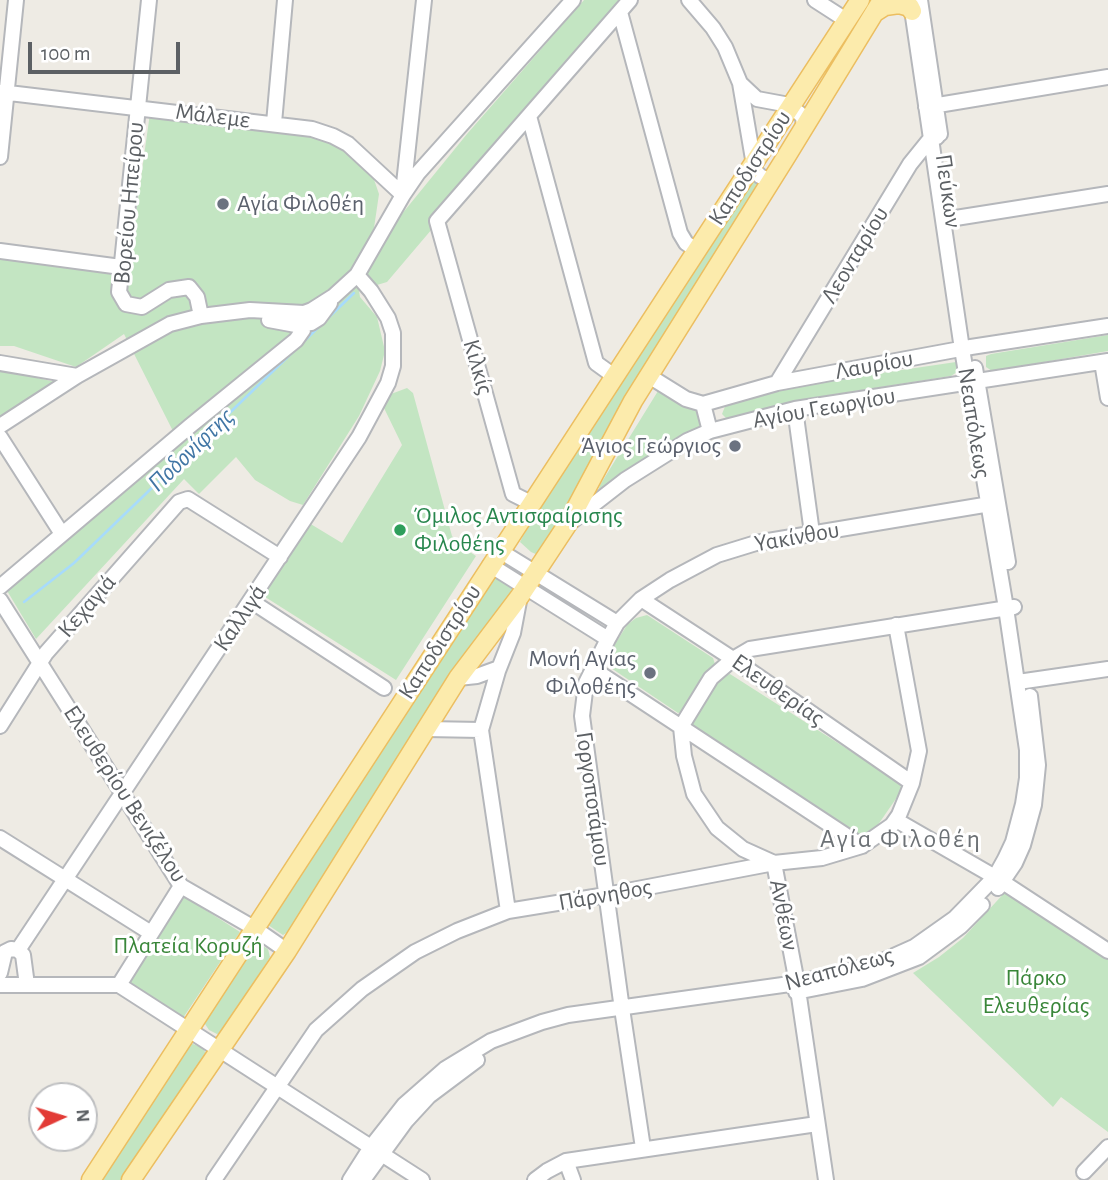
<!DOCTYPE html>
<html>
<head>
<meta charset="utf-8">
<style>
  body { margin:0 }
  #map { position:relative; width:1108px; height:1180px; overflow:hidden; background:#eeebe4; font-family:"Alegreya Sans",sans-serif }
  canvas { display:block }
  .north { position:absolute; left:28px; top:1082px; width:70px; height:70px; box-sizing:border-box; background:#fff; border:2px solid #bebfc1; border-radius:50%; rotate:86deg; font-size:19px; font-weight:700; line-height:28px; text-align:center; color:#5c6064 }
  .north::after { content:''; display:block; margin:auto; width:24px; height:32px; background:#e23b36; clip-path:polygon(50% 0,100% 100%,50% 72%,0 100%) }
  .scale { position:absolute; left:28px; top:42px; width:152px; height:32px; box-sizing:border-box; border:4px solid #5c6064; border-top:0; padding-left:9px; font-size:21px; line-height:24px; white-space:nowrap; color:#5c6064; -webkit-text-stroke:5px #fff; paint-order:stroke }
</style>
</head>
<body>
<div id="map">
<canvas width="1108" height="1180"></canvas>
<div class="north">N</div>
<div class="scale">100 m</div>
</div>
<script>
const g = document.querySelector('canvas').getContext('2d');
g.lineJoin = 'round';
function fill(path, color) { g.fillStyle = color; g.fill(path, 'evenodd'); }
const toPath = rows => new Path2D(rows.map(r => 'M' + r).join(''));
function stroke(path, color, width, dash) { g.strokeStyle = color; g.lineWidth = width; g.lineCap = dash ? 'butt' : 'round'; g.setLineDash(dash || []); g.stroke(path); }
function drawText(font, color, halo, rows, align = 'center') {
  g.font = font + ' "Alegreya Sans",sans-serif'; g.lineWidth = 6; g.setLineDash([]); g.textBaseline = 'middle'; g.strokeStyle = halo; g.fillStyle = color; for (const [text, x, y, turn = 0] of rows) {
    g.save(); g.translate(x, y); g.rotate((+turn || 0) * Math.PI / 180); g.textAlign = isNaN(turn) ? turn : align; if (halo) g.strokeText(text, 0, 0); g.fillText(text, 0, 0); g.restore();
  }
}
const green = toPath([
  [584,0,621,0,442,204,433,217,432,229,387,282,377,285,366,273,397,220,467,134],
  [150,113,305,131,342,143,369,165,379,194,374,228,355,267,360,297,377,317,385,351,380,371,359,416,303,505,290,501,255,480,236,457,199,494,184,479,36,639,6,589,179,443,124,334,76,367,14,346,0,346,0,258,128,271],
  [753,177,759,178,759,185,542,552,538,555,531,552,520,542,523,536,567,464],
  [1108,335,1108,351,992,371,986,367,986,356,991,354],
  [956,362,960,370,951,376,824,396,728,420,722,414,726,404,735,399,793,386],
  [0,371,10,372,56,382,0,419],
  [407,388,413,393,452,536,458,544,476,556,396,680,262,595,309,523,342,543,402,445,384,408,391,394],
  [658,391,687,408,701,410,705,427,646,459,597,494,600,485],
  [492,572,515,586,512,591,349,843,291,930,283,935,265,923],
  [647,615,713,658,715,664,684,711,678,713,608,666,607,657,627,625,636,618],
  [730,674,899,782,902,790,873,832,862,836,692,728,689,721,721,676],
  [1006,891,1108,952,1108,1132,1061,1097,1053,1107,913,973,939,957,963,938],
  [179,893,240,932,181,1021,127,983],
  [256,942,268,949,270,957,222,1033,217,1034,209,1030,203,1021],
  [188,1042,203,1048,206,1054,125,1180,96,1180]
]);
const stream = toPath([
  [24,602,74,563,354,293]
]);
const minor = toPath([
  [149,0,119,292,126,304,142,307,169,290,189,287,197,297,201,316],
  [689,0,713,28,725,47,740,83,755,171,760,176,766,179,773,178],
  [815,0,846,20],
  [920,0,940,134],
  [620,12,680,233,686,243,696,250],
  [741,84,757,99,784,104,799,113,803,117,804,127],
  [0,92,312,129,333,136,348,144,403,195],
  [926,107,1108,77],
  [529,116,596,363,614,376],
  [274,123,285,0],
  [0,157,16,0],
  [403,193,424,0],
  [943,220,1108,194],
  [0,251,121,267],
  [269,320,296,325,311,323,319,318,330,303],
  [1102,362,1108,398],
  [0,363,77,376],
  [975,368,1008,562],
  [649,376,686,399,703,404,777,383,971,347,1108,326],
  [777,383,910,164,931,138,937,137],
  [703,404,710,431],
  [795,409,812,533],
  [0,426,77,376,170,324,201,316,250,310,304,313,312,310,334,296,357,275,403,195,418,173,573,0],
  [0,437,62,534],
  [531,503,513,494,437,221,630,0],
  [571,522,625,480,687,441,710,431,795,409,1108,361],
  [500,551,617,623],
  [490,565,608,639],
  [0,587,190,426,296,340,303,330,304,313],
  [641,599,733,659,912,783],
  [0,600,181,886,254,928,287,951],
  [251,601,384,688],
  [593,669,862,846],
  [458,678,477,676,499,668],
  [1018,682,1108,669],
  [0,726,46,653,179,502,188,499,280,557],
  [426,729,481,730],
  [896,820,995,877,1108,951],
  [0,838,151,933],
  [998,888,1015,863,1023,845,1034,805,1038,765,1030,696],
  [508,911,481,730,498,671,513,633,520,596],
  [18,950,359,437,388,383,393,366,393,333,388,318,371,291,357,275],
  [18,950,23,955,27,985],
  [0,973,5,952,11,949,18,950],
  [0,985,119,985,422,1180],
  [119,985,181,886],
  [796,992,862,979,919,957,961,926,982,905],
  [643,1148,621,1002,582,716,586,683,608,639,617,623,641,599,670,580,717,555,756,543,996,503],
  [566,1161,573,1180],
  [1084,1172,1108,1147],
  [214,1180,316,1030,362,989,415,952,457,931,508,911,606,895,774,863,822,858,862,846,892,825,899,815,912,783,919,751,896,625],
  [350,1180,371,1147,404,1105,445,1069,491,1041,542,1022,568,1015,797,983,860,968,885,960,914,947,955,918,995,877,1005,859,1013,842,1023,804,1027,778,1027,750,1006,608,962,349,911,3],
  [363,1180,406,1121,429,1096,477,1060],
  [535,1180,547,1171,566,1161,817,1124],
  [826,1180,797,983,774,863,743,849,717,828,694,794,684,756,681,727,711,678,733,659,750,649,1014,607]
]);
const major = toPath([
  [874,13,885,6,899,4,910,7,912,11],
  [91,1180,860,0],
  [131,1180,287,951,458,678,520,596,567,525,633,401,786,157,882,0]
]);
const markers = [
  [223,204,7,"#6b7280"],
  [735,446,7,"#6b7280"],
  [400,530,7,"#2e9e5b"],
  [650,673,7,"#6b7280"]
];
const streetNames = [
  ["Μάλεμε",213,116,7],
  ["Καποδιστρίου",750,168,-57],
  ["Πεύκων",948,191,82],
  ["Βορείου Ηπείρου",129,203,-85],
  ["Λεονταρίου",855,255,-59],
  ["Λαυρίου",874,365,-10],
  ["Κιλκίς",478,367,74],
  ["Αγίου Γεωργίου",824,408,-10],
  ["Νεαπόλεως",974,423,81],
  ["Υακίνθου",797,537,-10],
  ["Κεχαγιά",87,606,-49],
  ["Καλλιγά",240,618,-56],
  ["Καποδιστρίου",440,642,-57],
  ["Ελευθερίας",778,690,35],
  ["Ελευθερίου Βενιζέλου",125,794,57],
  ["Γοργοποτάμου",593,799,82],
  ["Πάρνηθος",605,895,-10],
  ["Ανθέων",784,915,79],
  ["Νεαπόλεως",839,969,-15]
];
const worshipNames = [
  ["Αγία Φιλοθέη",237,204,"left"],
  ["Άγιος Γεώργιος",721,446],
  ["Μονή Αγίας",636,659],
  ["Φιλοθέης",636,687]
];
const leisureNames = [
  ["Όμιλος Αντισφαίρισης",414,516],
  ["Φιλοθέης",414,544]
];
const parkNames = [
  ["Πλατεία Κορυζή",188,946],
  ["Πάρκο",1036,978],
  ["Ελευθερίας",1036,1006]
];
const waterNames = [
  ["Ποδονίφτης",191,450,-44]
];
const neighbourhoodNames = [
  ["Αγία Φιλοθέη",901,839]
];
fill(green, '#c3e5c2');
stroke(stream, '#a7dbfc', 2.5);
stroke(minor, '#b5b7bb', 18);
stroke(major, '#ecbe60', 21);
stroke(minor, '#fff', 14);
stroke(major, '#fcebac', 18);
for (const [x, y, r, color] of markers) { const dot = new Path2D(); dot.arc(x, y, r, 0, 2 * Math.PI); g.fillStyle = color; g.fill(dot); stroke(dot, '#fff', 2.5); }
drawText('24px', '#5c6064', '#fff', streetNames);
drawText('24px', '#5b616d', '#fff', worshipNames, 'right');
drawText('24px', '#27864d', '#fff', leisureNames, 'left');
drawText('24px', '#398639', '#fff', parkNames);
drawText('italic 26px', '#4176a5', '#fff', waterNames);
g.letterSpacing = '2px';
drawText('26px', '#6d7276', '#fff', neighbourhoodNames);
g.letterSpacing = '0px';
</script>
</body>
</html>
